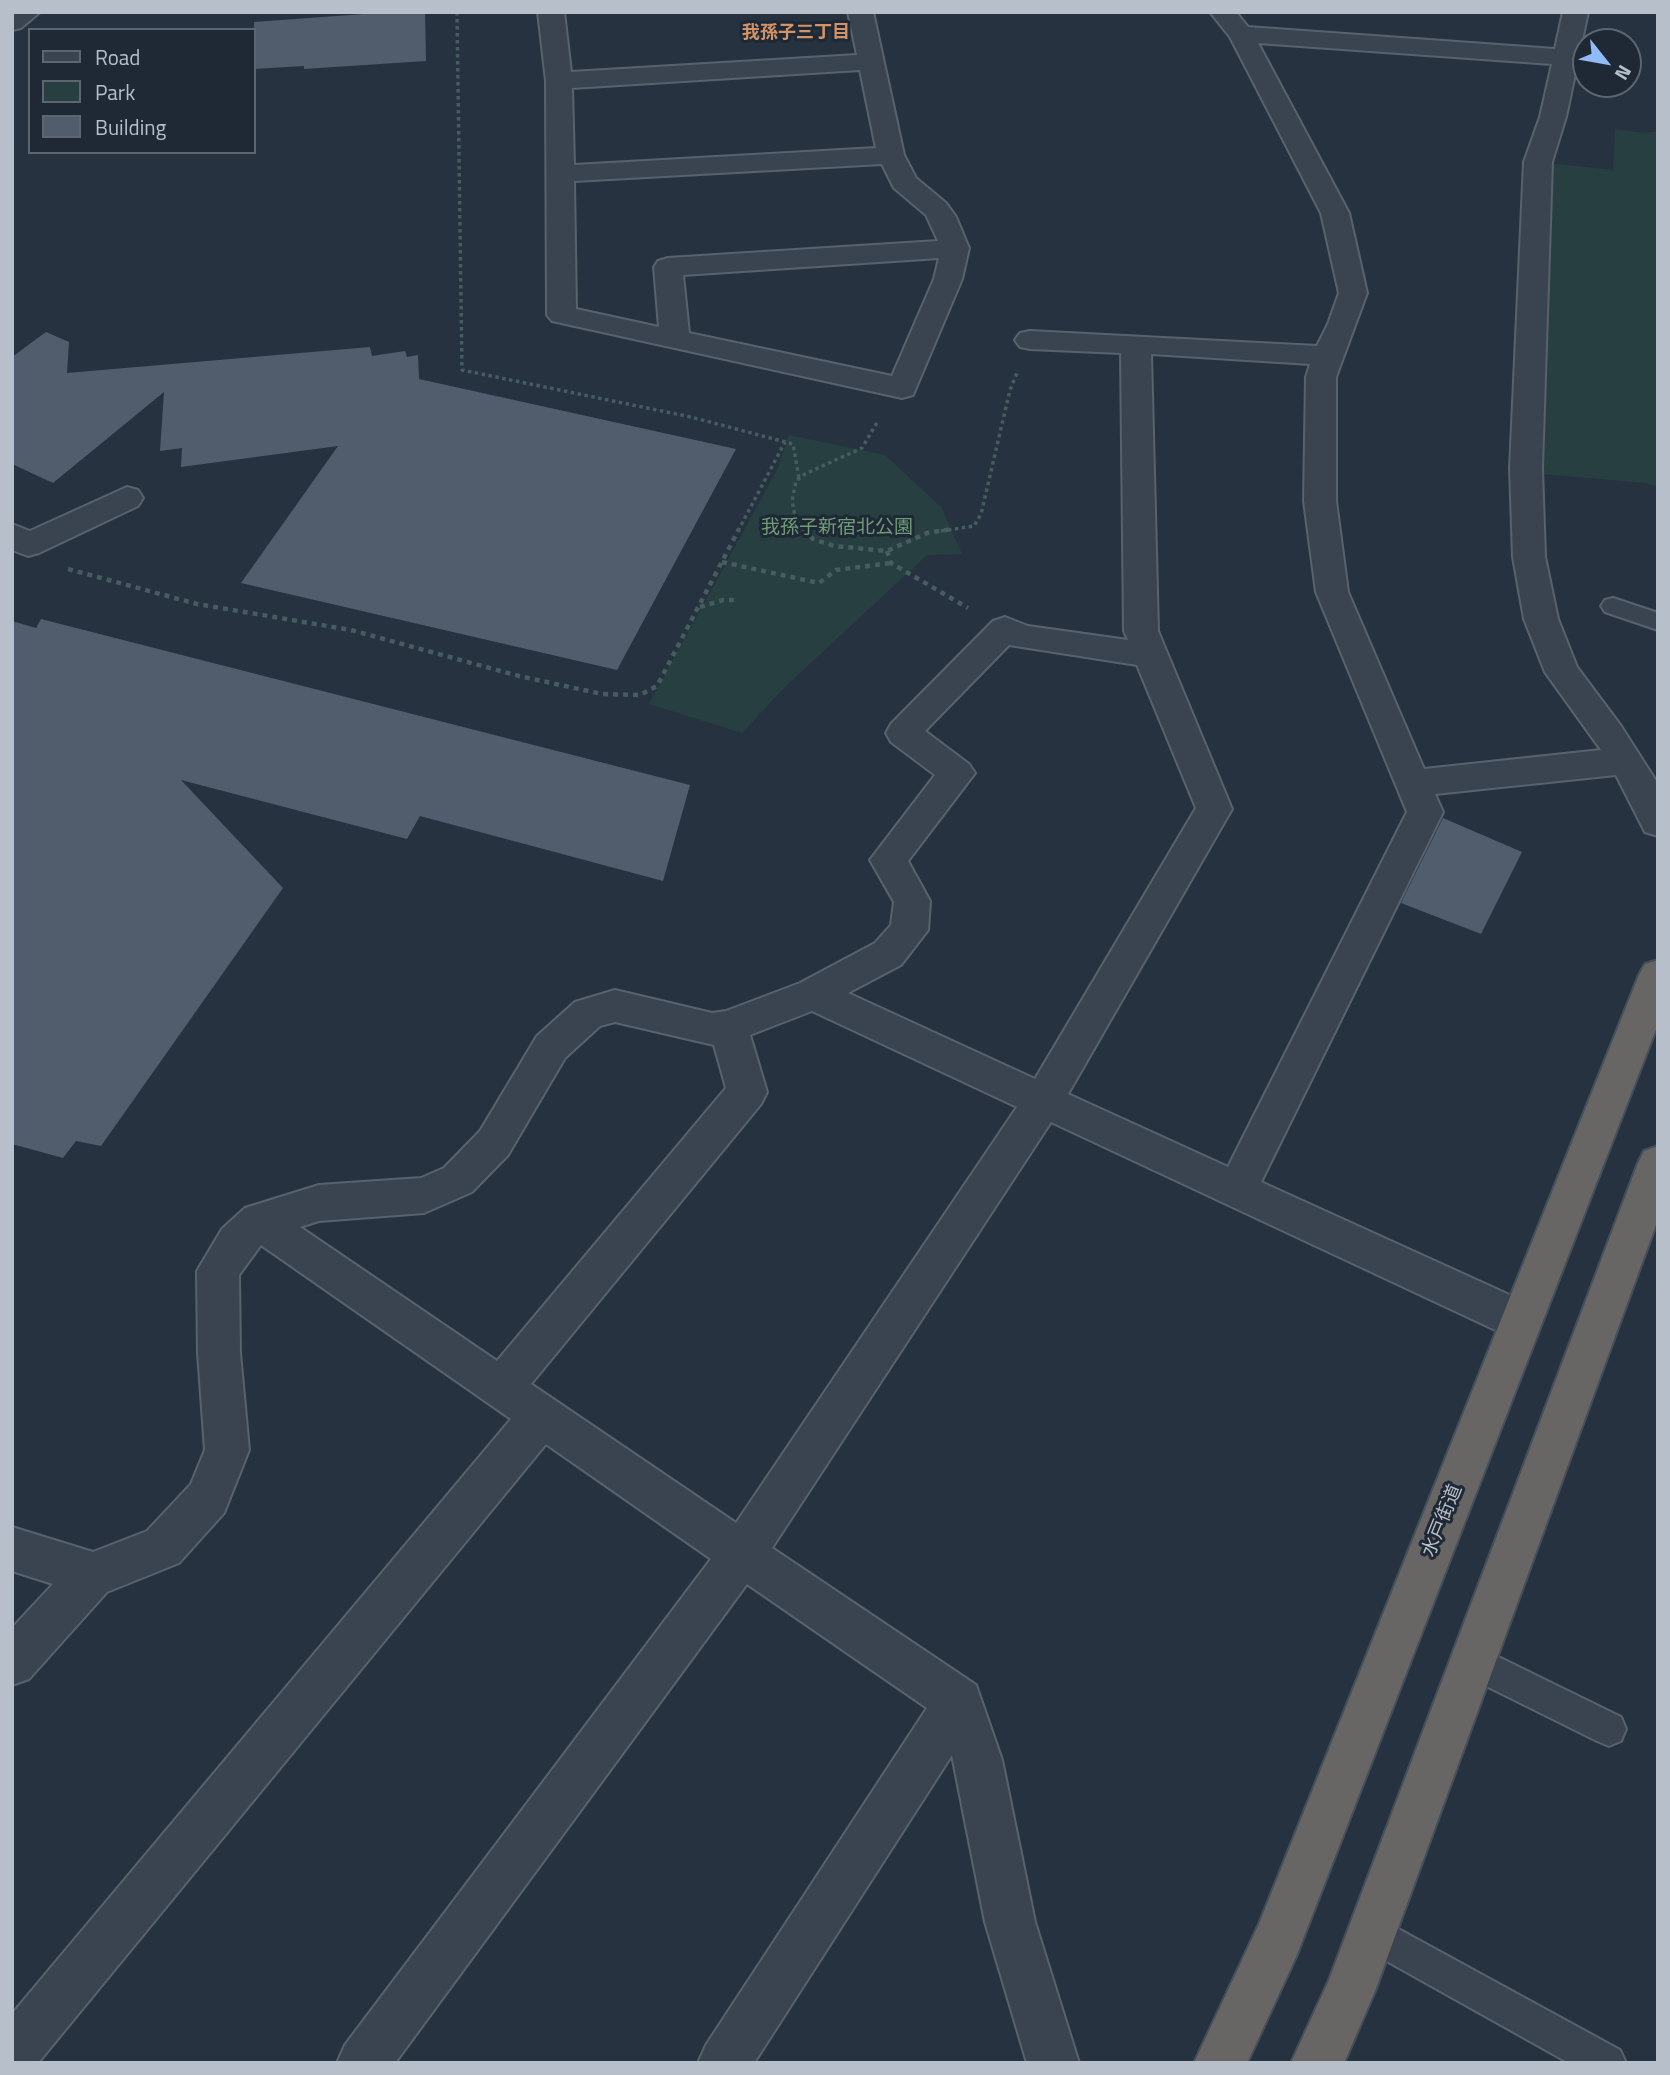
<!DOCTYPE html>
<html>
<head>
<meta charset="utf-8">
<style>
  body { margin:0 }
  #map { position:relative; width:1670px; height:2075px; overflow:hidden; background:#263240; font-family:"Titillium Web",sans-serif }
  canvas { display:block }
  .frame { position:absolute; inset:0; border:14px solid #b7bfca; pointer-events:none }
  .legend { position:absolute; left:28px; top:28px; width:228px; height:126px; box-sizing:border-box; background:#1f2935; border:2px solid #5c6571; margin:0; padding:9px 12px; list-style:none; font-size:21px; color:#b7bfca }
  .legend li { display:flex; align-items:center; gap:14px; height:35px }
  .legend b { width:35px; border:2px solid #5c6571 }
  .north { position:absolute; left:1572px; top:28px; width:70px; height:70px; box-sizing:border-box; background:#1f2935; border:2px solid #5c6571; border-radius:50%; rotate:121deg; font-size:19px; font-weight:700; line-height:28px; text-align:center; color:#b7bfca }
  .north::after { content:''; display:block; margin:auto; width:24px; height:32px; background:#91bbf6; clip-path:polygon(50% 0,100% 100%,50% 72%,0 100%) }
</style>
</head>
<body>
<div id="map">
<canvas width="1670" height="2075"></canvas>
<div class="frame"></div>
<ul class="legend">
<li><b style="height:9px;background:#3a4450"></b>Road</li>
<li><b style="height:19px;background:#283f41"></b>Park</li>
<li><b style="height:19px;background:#515d6d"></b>Building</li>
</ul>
<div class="north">N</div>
</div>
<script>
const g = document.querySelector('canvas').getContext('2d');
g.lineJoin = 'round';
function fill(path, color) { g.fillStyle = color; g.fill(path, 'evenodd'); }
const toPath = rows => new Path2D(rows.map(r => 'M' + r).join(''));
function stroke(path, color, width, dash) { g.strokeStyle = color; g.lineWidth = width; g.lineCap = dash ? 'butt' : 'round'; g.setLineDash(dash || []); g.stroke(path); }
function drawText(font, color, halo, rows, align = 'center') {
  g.font = font + ' "Titillium Web","Noto Sans JP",sans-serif'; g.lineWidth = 6; g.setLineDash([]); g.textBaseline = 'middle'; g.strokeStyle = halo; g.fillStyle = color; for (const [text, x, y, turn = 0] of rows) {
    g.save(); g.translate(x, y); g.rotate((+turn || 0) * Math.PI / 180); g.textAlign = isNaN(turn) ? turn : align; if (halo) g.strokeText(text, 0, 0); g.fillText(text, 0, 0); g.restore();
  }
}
const green = toPath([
  [1615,129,1645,133,1658,131,1658,487,1646,483,1532,473,1538,162,1613,170],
  [789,435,885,455,941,507,962,554,927,555,786,686,742,733,649,704,777,470]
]);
const building = toPath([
  [391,12,425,12,426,61,304,69,304,66,254,69,254,22],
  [46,332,69,342,67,373,370,347,372,356,405,351,407,357,418,355,419,379,736,449,617,670,241,583,338,446,181,467,182,448,160,451,164,392,53,483,12,464,12,357],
  [41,619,690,785,663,881,420,816,407,839,181,780,283,888,101,1146,76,1141,63,1158,12,1144,12,621,36,628],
  [1443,818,1522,852,1481,934,1401,903]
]);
const pathFar1 = toPath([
  [457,12,462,370,691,417,793,444,799,478],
  [738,531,785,442],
  [805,531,796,521,792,501,796,481,805,474,862,448,878,421],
  [941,531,974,526,981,514,1010,390,1017,373]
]);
const path = toPath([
  [804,529,813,539,834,546,887,551,927,533,952,529],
  [887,551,891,563,968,608],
  [722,562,819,583,836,570,891,563],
  [68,569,197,604,351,630,519,676,602,694,640,695,657,686,739,529],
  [700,607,723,600,734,600]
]);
const service = toPath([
  [1613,598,1658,613,1658,630,1605,612,1601,606,1605,600,1613,598],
  [1472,1644,1621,1717,1626,1729,1621,1741,1609,1746,1597,1741,1460,1673,1455,1661,1460,1649,1472,1644],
  [1371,1914,1620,2050,1626,2063,1569,2063,1358,1945,1353,1932,1358,1919,1371,1914]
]);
const minor = toPath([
  [538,12,564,12,571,72,857,55,848,12,873,12,904,155,916,178,946,203,956,217,969,248,962,279,913,395,902,398,552,321,547,315,546,81,538,12],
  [860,70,876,148,574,165,572,88,860,70],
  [882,164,894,188,926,215,938,241,668,258,658,261,654,267,659,327,576,309,574,181,882,164],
  [939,258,934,279,892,376,689,333,683,275,939,258],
  [1210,12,1236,12,1248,27,1555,49,1563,12,1588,12,1566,117,1552,162,1542,468,1545,557,1558,619,1577,667,1621,726,1658,784,1658,836,1645,832,1616,775,1435,794,1443,812,1261,1182,1536,1307,1542,1321,1536,1335,1521,1340,1506,1335,1051,1122,772,1548,976,1685,1002,1760,1035,1922,1079,2063,1027,2063,985,1922,952,1755,754,2063,698,2063,706,2045,927,1708,747,1584,395,2063,337,2063,345,2045,711,1559,546,1444,38,2063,12,2063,12,2014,511,1419,261,1245,239,1275,240,1353,249,1450,224,1513,179,1563,107,1592,29,1679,12,1685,12,1628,53,1584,12,1571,12,1527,93,1552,147,1531,191,1484,205,1450,198,1353,197,1271,222,1229,245,1208,319,1185,421,1178,444,1168,480,1131,537,1036,575,1002,615,990,712,1013,726,1011,800,983,875,943,891,925,894,902,870,860,935,775,891,742,886,733,891,724,993,621,1005,617,1028,626,1128,640,1124,631,1121,353,1030,349,1020,347,1015,340,1020,333,1030,331,1317,346,1328,324,1339,293,1321,213,1230,37,1210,12],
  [1258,43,1552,64,1540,117,1524,162,1510,468,1513,557,1524,619,1545,672,1601,750,1424,769,1348,592,1336,501,1336,377,1367,293,1349,213,1258,43],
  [1151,354,1310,364,1306,377,1304,501,1316,592,1407,812,1228,1167,1068,1094,1232,809,1158,631,1151,354],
  [1009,645,1137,665,1196,808,1035,1079,848,993,901,965,928,930,930,901,908,861,975,773,969,764,925,731,1009,645],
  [812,1011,1017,1107,736,1523,531,1384,761,1104,767,1092,750,1035,812,1011],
  [615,1022,714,1045,726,1088,497,1361,300,1227,319,1221,424,1213,472,1192,508,1155,565,1058,600,1026,615,1022],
  [127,487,138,490,143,498,138,506,39,553,28,556,12,550,12,524,30,531,127,487]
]);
const tertiary = toPath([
  [12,12,40,12,21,28,12,30,12,12]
]);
const trunk = toPath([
  [1658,960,1658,1024,1296,1957,1247,2063,1194,2063,1259,1924,1639,975,1645,964,1658,960],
  [1658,1146,1658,1219,1375,1991,1344,2063,1291,2063,1329,1980,1638,1163,1644,1151,1658,1146]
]);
const farNeighbourhoodnames = [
  ["我孫子三丁目",796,34]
];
const parkNames = [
  ["我孫子新宿北公園",837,528]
];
const streetNames = [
  ["水戸街道",1443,1521,-68]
];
fill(green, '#283f41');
fill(building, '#515d6d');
stroke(service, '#58626d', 4);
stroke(minor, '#58626d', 4);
stroke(tertiary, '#58626d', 4);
stroke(trunk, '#454f5a', 4);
stroke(pathFar1, '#465c5e', 3.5, [3.5, 3.5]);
stroke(path, '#465c5e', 4.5, [5, 5]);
fill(service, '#3a4450');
fill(minor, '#3a4450');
fill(tertiary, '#3a4450');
fill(trunk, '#676664');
drawText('bold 18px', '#d39369', '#1f2935', farNeighbourhoodnames);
drawText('19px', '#6f9b77', '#1f2935', parkNames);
drawText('19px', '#b7bfca', '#1f2935', streetNames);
</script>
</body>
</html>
